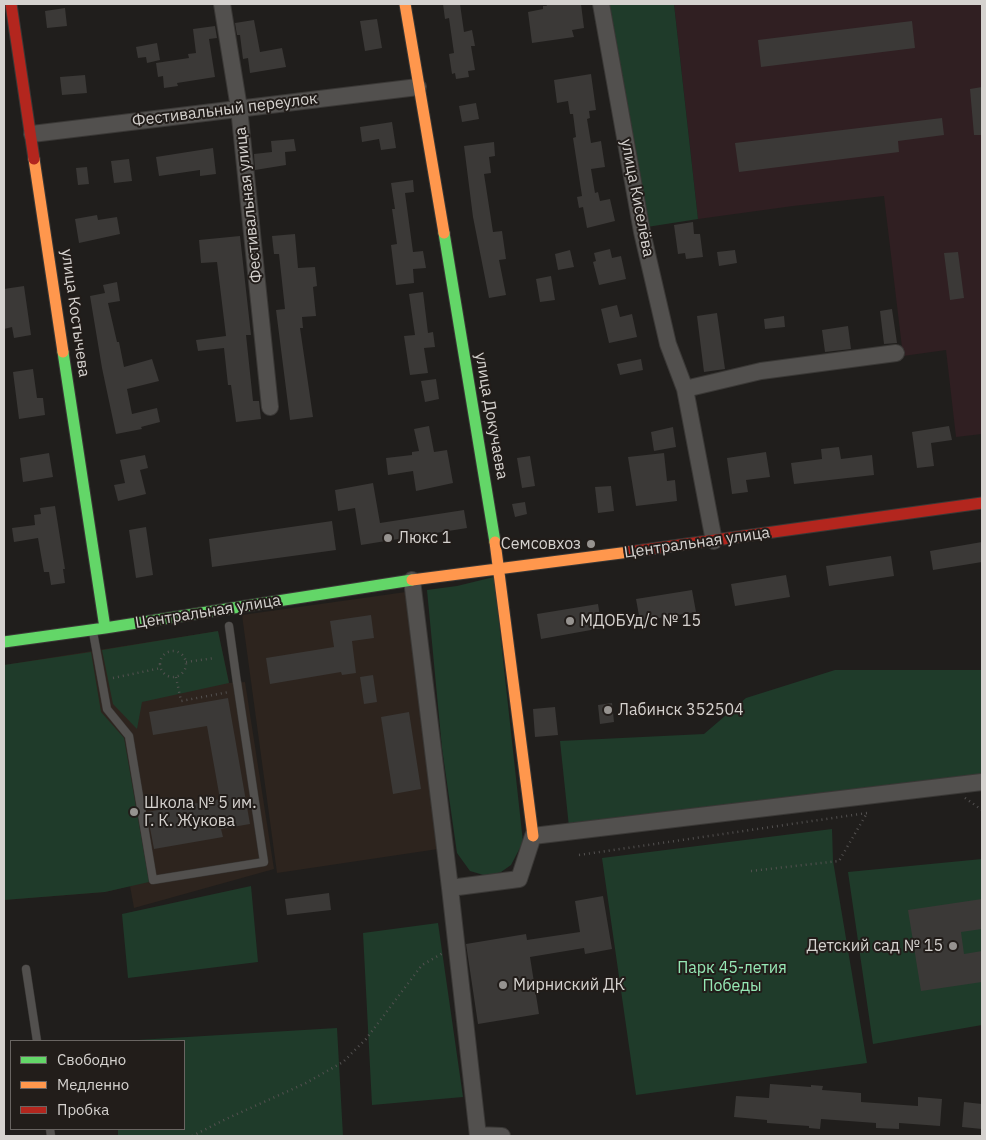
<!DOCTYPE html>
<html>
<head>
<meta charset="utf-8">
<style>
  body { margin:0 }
  #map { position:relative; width:986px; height:1140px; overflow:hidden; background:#201e1c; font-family:"IBM Plex Sans",sans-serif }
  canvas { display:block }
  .frame { position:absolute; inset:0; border:5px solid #d5d2cf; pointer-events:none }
  .legend { position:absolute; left:10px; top:1040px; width:175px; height:90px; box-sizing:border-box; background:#221d1a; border:1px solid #6a6562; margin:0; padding:6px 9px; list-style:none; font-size:15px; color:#d5d2cf }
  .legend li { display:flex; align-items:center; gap:10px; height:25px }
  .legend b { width:25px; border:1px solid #6a6562 }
</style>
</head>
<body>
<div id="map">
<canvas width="986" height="1140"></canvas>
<div class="frame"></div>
<ul class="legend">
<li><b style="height:6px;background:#63d668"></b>Свободно</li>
<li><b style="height:6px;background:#ff974d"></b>Медленно</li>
<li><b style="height:6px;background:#b3261e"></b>Пробка</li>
</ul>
</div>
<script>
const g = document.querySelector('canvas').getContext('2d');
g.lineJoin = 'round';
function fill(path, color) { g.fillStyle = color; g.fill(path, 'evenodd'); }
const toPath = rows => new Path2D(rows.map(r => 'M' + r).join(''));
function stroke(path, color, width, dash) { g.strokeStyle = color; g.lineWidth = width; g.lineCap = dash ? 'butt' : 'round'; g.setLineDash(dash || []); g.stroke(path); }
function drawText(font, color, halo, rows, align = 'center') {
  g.font = font + ' "IBM Plex Sans",sans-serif'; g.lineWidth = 4; g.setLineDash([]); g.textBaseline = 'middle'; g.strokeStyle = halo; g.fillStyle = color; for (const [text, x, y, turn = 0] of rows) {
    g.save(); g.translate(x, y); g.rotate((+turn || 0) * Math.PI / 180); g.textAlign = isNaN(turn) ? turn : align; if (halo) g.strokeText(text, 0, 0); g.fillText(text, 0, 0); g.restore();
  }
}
const built = toPath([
  [406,592,438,849,277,873,242,615],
  [218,631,229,683,245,682,274,869,134,908,130,886,105,892,4,900,4,665]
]);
const industrial = toPath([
  [674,4,982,4,982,434,956,437,946,350,903,356,884,196,793,206,698,219]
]);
const green = toPath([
  [607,4,674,4,698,219,647,227],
  [494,577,523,842,511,865,501,872,487,876,470,871,457,853,442,748,427,590,457,586],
  [218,631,229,683,142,702,137,729,113,704,102,650],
  [91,652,101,712,124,738,149,882,105,892,4,900,4,665],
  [835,670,982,670,982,777,569,827,560,741,704,734,746,698],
  [832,829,833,861,867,1063,636,1095,602,858],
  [982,859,982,1025,873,1044,848,872],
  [251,886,258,962,128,978,122,914],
  [438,923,463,1097,372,1105,363,933],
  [337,1028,343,1136,118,1136,118,1129,184,1129,184,1041,121,1041]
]);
const building = toPath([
  [443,4,460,4,464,32,472,30,475,46,471,46,475,70,468,71,469,77,456,79,455,73,452,74,449,54,454,53,449,18,445,19],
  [546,4,581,4,584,28,572,30,574,37,532,43,528,12,543,9,543,6,547,6],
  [65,8,67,26,47,28,45,11],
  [377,19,382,48,365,51,360,21],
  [254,20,260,52,282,48,286,67,250,73,248,58,243,59,240,35,237,35,235,23],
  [912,21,915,48,761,67,758,40],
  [215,26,217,38,209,39,215,77,177,83,178,86,164,88,163,76,158,77,156,63,189,58,188,54,196,53,193,29],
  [157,43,160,60,147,63,146,57,138,58,136,47],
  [591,74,596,110,589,111,590,118,587,119,591,143,601,141,605,167,591,169,595,193,598,192,600,201,610,199,615,221,587,228,583,207,579,208,577,197,582,196,573,138,576,137,573,114,570,114,568,101,557,103,554,80],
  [85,75,87,93,62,95,60,77],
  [982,87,982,135,974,135,970,89],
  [476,103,479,119,462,122,459,106],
  [942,118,944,135,898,141,899,152,739,172,735,143],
  [392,122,396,148,381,150,379,139,362,142,360,127],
  [294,139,296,151,285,152,286,165,255,170,254,154,272,152,271,141],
  [494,142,495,156,489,157,491,173,484,174,493,232,502,231,506,259,499,260,506,295,489,298,473,217,464,146],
  [213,148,216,174,200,176,200,170,159,176,156,157],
  [129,159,132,181,114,183,111,161],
  [87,167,89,184,78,185,76,168],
  [413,180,414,192,405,193,413,252,423,251,426,268,413,269,414,283,396,285,391,245,397,244,392,209,395,209,391,183],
  [97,215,98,220,117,217,120,234,79,243,75,219],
  [693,222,694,234,700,234,703,257,686,259,685,253,678,254,674,225],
  [295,234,298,268,315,267,317,286,313,287,316,316,302,317,303,328,300,328,313,417,290,420,276,310,285,309,279,254,274,254,272,236],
  [240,236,251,335,246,335,253,401,259,401,261,419,236,422,231,385,228,385,224,348,198,351,196,340,226,336,217,262,201,263,199,240],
  [610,249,612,258,621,256,626,279,599,285,593,262,596,261,594,253],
  [570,250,574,267,558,270,555,254],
  [735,250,737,263,719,266,717,252],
  [958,252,964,298,950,300,944,253],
  [551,276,555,300,540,302,536,279],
  [117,282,120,301,108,303,117,342,119,342,124,367,152,359,159,381,127,389,132,414,157,408,160,422,141,427,142,429,116,434,102,368,90,296,105,293,103,285],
  [24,286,31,335,14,338,12,327,4,329,4,289],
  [423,292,428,333,433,332,435,347,424,348,428,373,410,375,404,336,415,335,409,294],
  [617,305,620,317,632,314,637,337,609,343,601,309],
  [892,309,897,343,884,344,880,311],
  [717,313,725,369,704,372,697,316],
  [784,316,785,327,765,329,764,319],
  [848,326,851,349,825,352,822,330],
  [641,359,643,370,620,375,617,364],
  [33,369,37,398,43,398,45,415,19,419,13,372],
  [436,379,439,399,425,402,421,381],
  [429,426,434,452,447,450,453,483,416,491,413,471,388,475,386,458,412,455,412,452,419,451,414,429],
  [949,426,952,440,931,443,934,466,917,468,912,432],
  [673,427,676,447,654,451,651,432],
  [839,447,841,459,872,455,874,475,794,484,791,463,822,459,821,449],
  [766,452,770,477,746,480,748,492,732,494,727,458],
  [49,453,53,477,23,482,20,458],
  [664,453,667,481,675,480,677,501,636,506,628,457],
  [145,455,148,468,140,470,146,494,118,501,114,485,125,483,120,460],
  [530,456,535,486,522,488,517,458],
  [373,483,380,523,464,510,467,528,361,545,355,508,338,511,335,490],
  [611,486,614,511,598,513,595,487],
  [525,502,527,514,515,517,512,504],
  [55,506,65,569,63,569,65,583,51,585,49,572,44,572,38,538,14,542,12,528,35,525,34,515,41,514,40,508],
  [332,521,336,550,212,567,209,539],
  [146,527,153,575,136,578,129,530],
  [982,542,982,562,933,570,930,551],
  [891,556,894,576,829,586,826,566],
  [786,575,790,597,735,606,731,584],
  [692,590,696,612,640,621,636,599],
  [598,604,602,628,541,639,537,614],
  [371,615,374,638,352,641,356,673,342,675,341,672,270,684,266,658,334,647,330,621],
  [373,675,377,702,364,704,360,677],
  [228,698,250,824,221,829,223,837,154,849,147,812,220,799,207,726,153,735,149,712],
  [612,703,614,722,600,724,598,705],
  [555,707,558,735,535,737,533,709],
  [409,712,421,789,393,794,381,717],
  [329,893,331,910,287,915,285,899],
  [603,896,612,949,585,954,584,948,530,957,539,1014,478,1024,466,944,526,934,527,940,580,932,575,901],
  [982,899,982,929,961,932,964,954,982,951,982,982,921,991,908,910],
  [770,1084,811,1087,811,1085,823,1086,822,1090,861,1093,861,1102,918,1106,918,1097,942,1099,940,1126,899,1123,899,1129,876,1128,876,1123,821,1119,820,1129,809,1128,809,1126,767,1123,767,1120,734,1117,736,1096,769,1098],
  [964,1102,982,1104,982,1129,962,1127]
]);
const path = toPath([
  '160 664a13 13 0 1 1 26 0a13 13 0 1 1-26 0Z',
  [186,662,215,658],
  [176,677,181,701,229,692],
  [113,678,161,668],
  [965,798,982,810],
  [579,855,867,813],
  [751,871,839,861,867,813],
  [192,1136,226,1119,306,1083,343,1062,366,1039,422,965,443,953]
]);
const lane = toPath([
  [229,626,237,683],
  [93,632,107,709,129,736,153,880,264,862,237,682],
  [26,969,37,1041],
  [50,1129,51,1136]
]);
const street = toPath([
  [222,4,239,108,270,407],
  [601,4,642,232,668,344,685,389,714,541],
  [32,134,418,87],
  [685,389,761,371,896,353],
  [412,580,450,888,478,1136],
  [450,888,519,879,533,836,982,782],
  [478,1135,502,1136]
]);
const fast = toPath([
  [444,233,495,542],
  [63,352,105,628],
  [4,642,105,628,412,580]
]);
const slow = toPath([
  [405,4,444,233],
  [34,159,63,352],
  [495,542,533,836],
  [412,580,629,552]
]);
const jam = toPath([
  [11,4,34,159],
  [629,552,982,503]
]);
const markers = [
  [388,538,5,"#969390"],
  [591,544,5,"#969390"],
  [570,621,5,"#969390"],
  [608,710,5,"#969390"],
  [134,812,5,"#969390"],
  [953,946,5,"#969390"],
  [503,985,5,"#969390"]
];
const streetNames = [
  ["Фестивальный переулок",225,110,-7],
  ["улица Киселёва",637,198,79],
  ["Фестивальная улица",249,205,-96],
  ["улица Костычева",75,313,82],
  ["улица Докучаева",491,416,80],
  ["Центральная улица",697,543,-8],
  ["Центральная улица",208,612,-9]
];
const poiNames = [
  ["Люкс 1",398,538],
  ["Семсовхоз",581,544,"right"],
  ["МДОБУд/с № 15",580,621],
  ["Лабинск 352504",618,710],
  ["Школа № 5 им.",144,803],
  ["Г. К. Жукова",144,821],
  ["Детский сад № 15",943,946,"right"],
  ["Мирниский ДК",513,985]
];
const parkNames = [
  ["Парк 45-летия",732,968],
  ["Победы",732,986]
];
fill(built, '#2d241e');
fill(industrial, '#301f22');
fill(green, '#1f3b2a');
fill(building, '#3b3937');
stroke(lane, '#3a3836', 9);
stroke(street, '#3a3836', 18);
stroke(fast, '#3a3836', 13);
stroke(slow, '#3a3836', 13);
stroke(jam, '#3a3836', 13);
stroke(path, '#535150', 2.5, [1, 4]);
stroke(lane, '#52504e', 8);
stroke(street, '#52504e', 16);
stroke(fast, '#63d668', 11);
stroke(slow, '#ff974d', 11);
stroke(jam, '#b3261e', 11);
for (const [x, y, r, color] of markers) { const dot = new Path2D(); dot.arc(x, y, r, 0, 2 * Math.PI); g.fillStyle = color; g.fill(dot); stroke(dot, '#221d1a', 2); }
drawText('16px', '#d5d2cf', '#221d1a', streetNames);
drawText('16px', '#d5d2cf', '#221d1a', poiNames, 'left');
drawText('16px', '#96e8b5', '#221d1a', parkNames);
</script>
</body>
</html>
